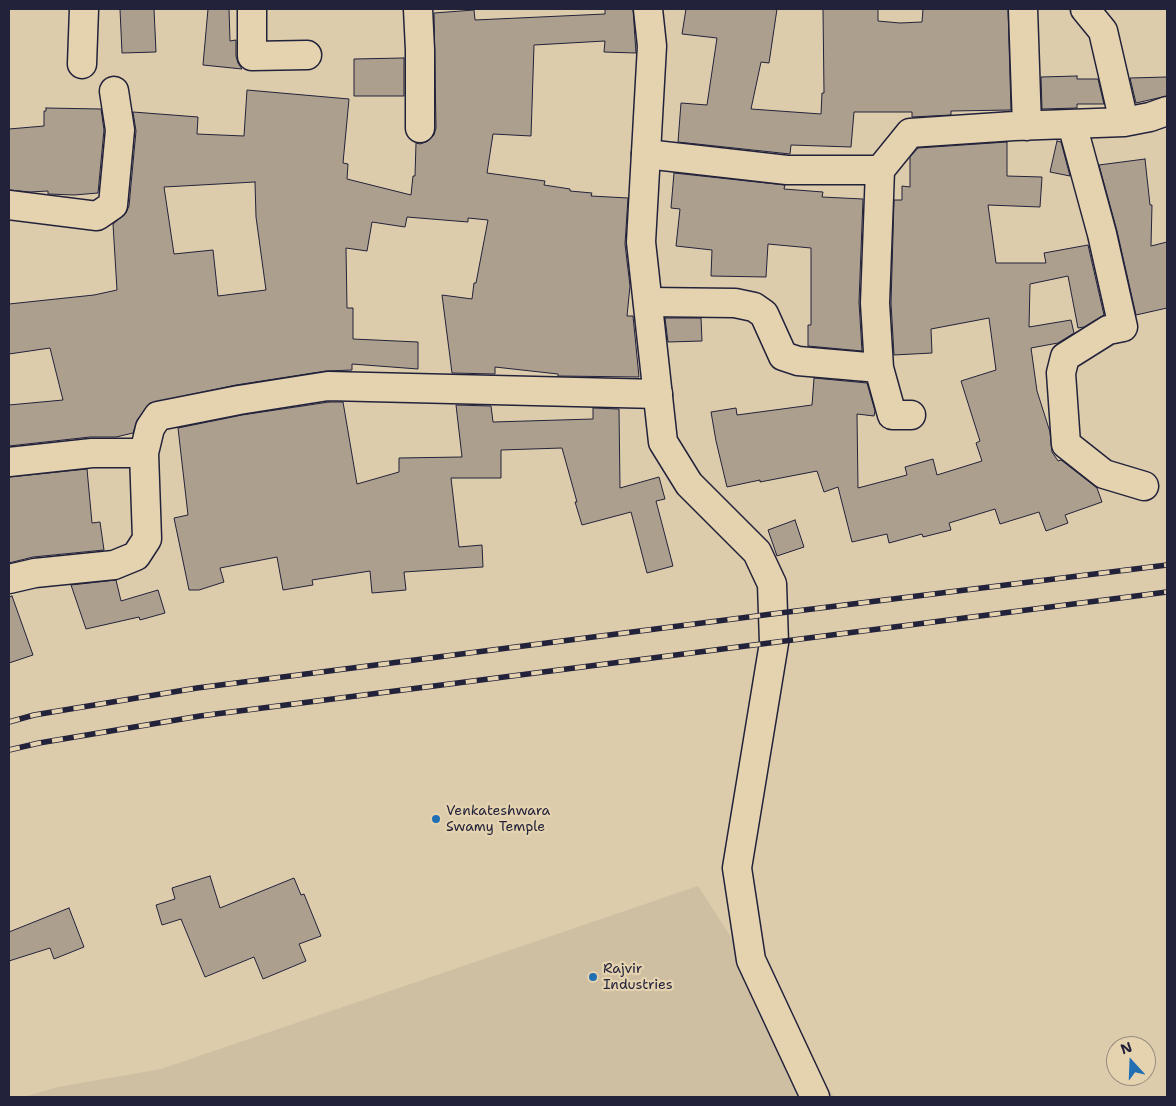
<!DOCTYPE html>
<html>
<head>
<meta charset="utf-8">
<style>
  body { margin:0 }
  #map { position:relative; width:1176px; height:1106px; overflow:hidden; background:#ddccab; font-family:"Shantell Sans",sans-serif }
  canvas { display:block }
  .frame { position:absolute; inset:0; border:10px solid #22223b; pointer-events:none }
  .north { position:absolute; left:1106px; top:1036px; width:50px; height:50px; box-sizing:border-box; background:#e5d3b0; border:1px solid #978c81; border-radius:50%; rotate:340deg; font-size:14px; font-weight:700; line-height:20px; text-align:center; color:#22223b }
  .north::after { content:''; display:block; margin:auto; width:18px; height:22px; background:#1f6fb2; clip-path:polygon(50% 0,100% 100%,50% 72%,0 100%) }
</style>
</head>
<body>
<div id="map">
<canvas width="1176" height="1106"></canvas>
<div class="frame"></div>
<div class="north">N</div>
</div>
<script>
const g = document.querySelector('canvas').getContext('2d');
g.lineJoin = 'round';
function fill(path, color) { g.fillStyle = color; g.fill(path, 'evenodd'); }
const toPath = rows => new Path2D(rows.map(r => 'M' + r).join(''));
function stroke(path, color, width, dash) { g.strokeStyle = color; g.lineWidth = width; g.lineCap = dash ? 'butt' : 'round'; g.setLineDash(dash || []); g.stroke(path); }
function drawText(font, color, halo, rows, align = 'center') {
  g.font = font + ' "Shantell Sans",sans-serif'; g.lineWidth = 4.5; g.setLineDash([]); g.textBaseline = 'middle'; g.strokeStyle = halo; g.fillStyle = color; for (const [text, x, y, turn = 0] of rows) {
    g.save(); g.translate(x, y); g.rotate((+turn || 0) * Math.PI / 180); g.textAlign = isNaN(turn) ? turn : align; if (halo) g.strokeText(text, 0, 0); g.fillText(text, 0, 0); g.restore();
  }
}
const built = toPath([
  [698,886,834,1097,24,1097,58,1087,161,1069]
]);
const building = toPath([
  [120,9,154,9,156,52,122,53,120,9],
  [208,9,229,9,230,41,236,40,236,56,238,63,242,69,203,65,208,9],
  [605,9,633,9,636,53,604,52,605,41,534,45,531,136,493,134,487,173,545,181,544,185,570,189,570,191,592,193,591,196,628,198,625,244,630,286,627,316,633,316,639,377,558,376,558,374,495,367,495,374,452,373,442,295,472,299,474,283,476,283,488,220,468,218,468,222,407,217,405,227,372,222,367,251,346,248,347,308,353,308,353,339,418,342,418,369,352,364,352,370,326,371,236,385,150,403,137,420,133,433,116,437,90,437,9,446,9,405,63,400,50,348,9,354,9,304,94,295,117,290,113,224,126,213,129,206,136,131,133,112,198,117,197,134,244,136,247,90,349,99,343,163,348,164,347,179,411,195,413,176,415,176,416,143,420,144,428,141,434,135,436,128,434,13,474,10,475,20,605,14,605,9],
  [255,182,256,217,266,290,218,296,213,250,174,254,164,187,255,182],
  [686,9,777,9,769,63,761,62,751,109,821,114,822,93,824,93,823,9,878,9,878,21,900,23,922,22,923,9,1008,9,1011,110,951,111,951,115,912,117,912,112,854,112,851,147,791,145,790,154,678,142,681,103,707,105,717,38,682,34,686,9],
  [404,58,404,96,354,96,354,59,404,58],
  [1077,76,1077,79,1098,79,1104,104,1077,104,1077,108,1042,109,1041,77,1077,76],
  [1167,77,1167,96,1136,103,1130,78,1167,77],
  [46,108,101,109,104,130,98,193,74,195,48,194,48,191,30,192,9,190,9,129,44,126,44,111,46,111,46,108],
  [1057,141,1061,142,1070,176,1050,172,1057,141],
  [1007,142,1007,176,1042,177,1040,207,988,205,996,263,1046,263,1044,253,1088,245,1104,315,1084,327,1078,328,1068,276,1030,284,1029,327,1071,320,1074,333,1058,343,1031,348,1037,391,1050,432,1052,452,1058,461,1061,460,1097,488,1102,502,1065,515,1068,523,1046,531,1039,512,1000,524,995,509,949,523,951,530,923,537,922,534,889,543,887,534,852,542,838,487,824,492,817,471,760,482,760,480,727,487,716,441,711,412,736,408,737,415,812,405,814,378,867,383,875,411,874,416,857,414,858,488,907,475,905,467,933,459,937,475,982,461,976,443,980,441,961,381,996,370,989,318,931,329,932,353,894,355,891,303,894,200,902,200,902,186,910,187,910,157,918,148,1007,142],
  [1145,159,1150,205,1152,205,1151,246,1167,242,1167,308,1136,315,1117,231,1099,165,1145,159],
  [674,173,785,185,784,189,823,192,822,197,863,199,859,302,862,351,808,346,808,325,811,325,811,248,768,244,766,277,711,276,712,250,676,246,680,209,671,208,674,173],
  [665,318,701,318,702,341,668,342,665,318],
  [329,402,343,402,357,484,399,472,399,458,462,457,456,405,491,406,493,422,593,419,593,408,619,409,620,488,659,477,665,499,656,501,673,566,647,573,631,512,582,525,575,502,577,502,562,448,501,450,501,478,451,478,459,547,482,545,483,567,404,572,406,590,372,593,370,571,312,580,313,585,283,590,277,557,220,568,224,582,199,590,189,590,174,518,188,515,178,428,242,415,329,402],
  [87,469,92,523,100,522,104,550,33,557,9,563,9,477,87,469],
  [795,520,804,547,777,556,768,530,795,520],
  [116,580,121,601,158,590,165,613,140,620,139,617,86,629,71,585,116,580],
  [12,596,33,655,9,663,9,597,12,596],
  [210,876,220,908,294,878,301,895,304,894,321,936,299,944,306,961,263,979,254,957,205,977,181,919,162,925,156,905,175,899,172,888,210,876],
  [69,908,84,947,54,959,50,948,9,961,9,932,69,908]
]);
const minor = toPath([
  [252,9,252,56,307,55],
  [418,9,420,50,420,128],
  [1023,9,1027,126],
  [1085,9,1103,31,1124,122],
  [82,64,84,9],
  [1072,124,1102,234,1123,327,1108,330,1065,357,1061,373,1066,444,1104,474,1144,486],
  [646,154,787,170,880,170],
  [9,205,97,216,113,205,120,130,114,91],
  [648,302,735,303,754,307,764,314,783,356,798,361,879,368,892,415,911,415],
  [879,368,875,303,880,170,910,133,1014,126,1124,122,1150,117,1167,111],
  [9,462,92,453,144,453],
  [9,579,35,573,114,565,136,556,147,539,144,453,150,428,158,416,239,400,328,386,658,394]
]);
const tertiary = toPath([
  [648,9,652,46,641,242,663,442,689,484,757,552,772,584,774,643,737,868,751,960,815,1097]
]);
const rail = toPath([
  [9,722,34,715,197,688,772,614,1167,565],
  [9,750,39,743,200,716,1167,592]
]);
const markers = [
  [436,819,5,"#1f6fb2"],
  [593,977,5,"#1f6fb2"]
];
const poiNames = [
  ["Venkateshwara",446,811],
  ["Swamy Temple",446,827],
  ["Rajvir",603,969],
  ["Industries",603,985]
];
fill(built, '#cebea2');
fill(building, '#ac9f8e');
stroke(building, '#22223b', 1);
stroke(minor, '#22223b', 31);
stroke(tertiary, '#22223b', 31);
stroke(minor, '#e5d3b0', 28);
stroke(tertiary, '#e5d3b0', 28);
stroke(rail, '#22223b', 5.5);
stroke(rail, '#e5d3b0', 4, [11]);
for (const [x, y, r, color] of markers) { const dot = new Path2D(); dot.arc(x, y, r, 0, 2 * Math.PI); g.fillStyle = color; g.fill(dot); stroke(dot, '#e5d3b0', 2); }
drawText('14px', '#22223b', '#e5d3b0', poiNames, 'left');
</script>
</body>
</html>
